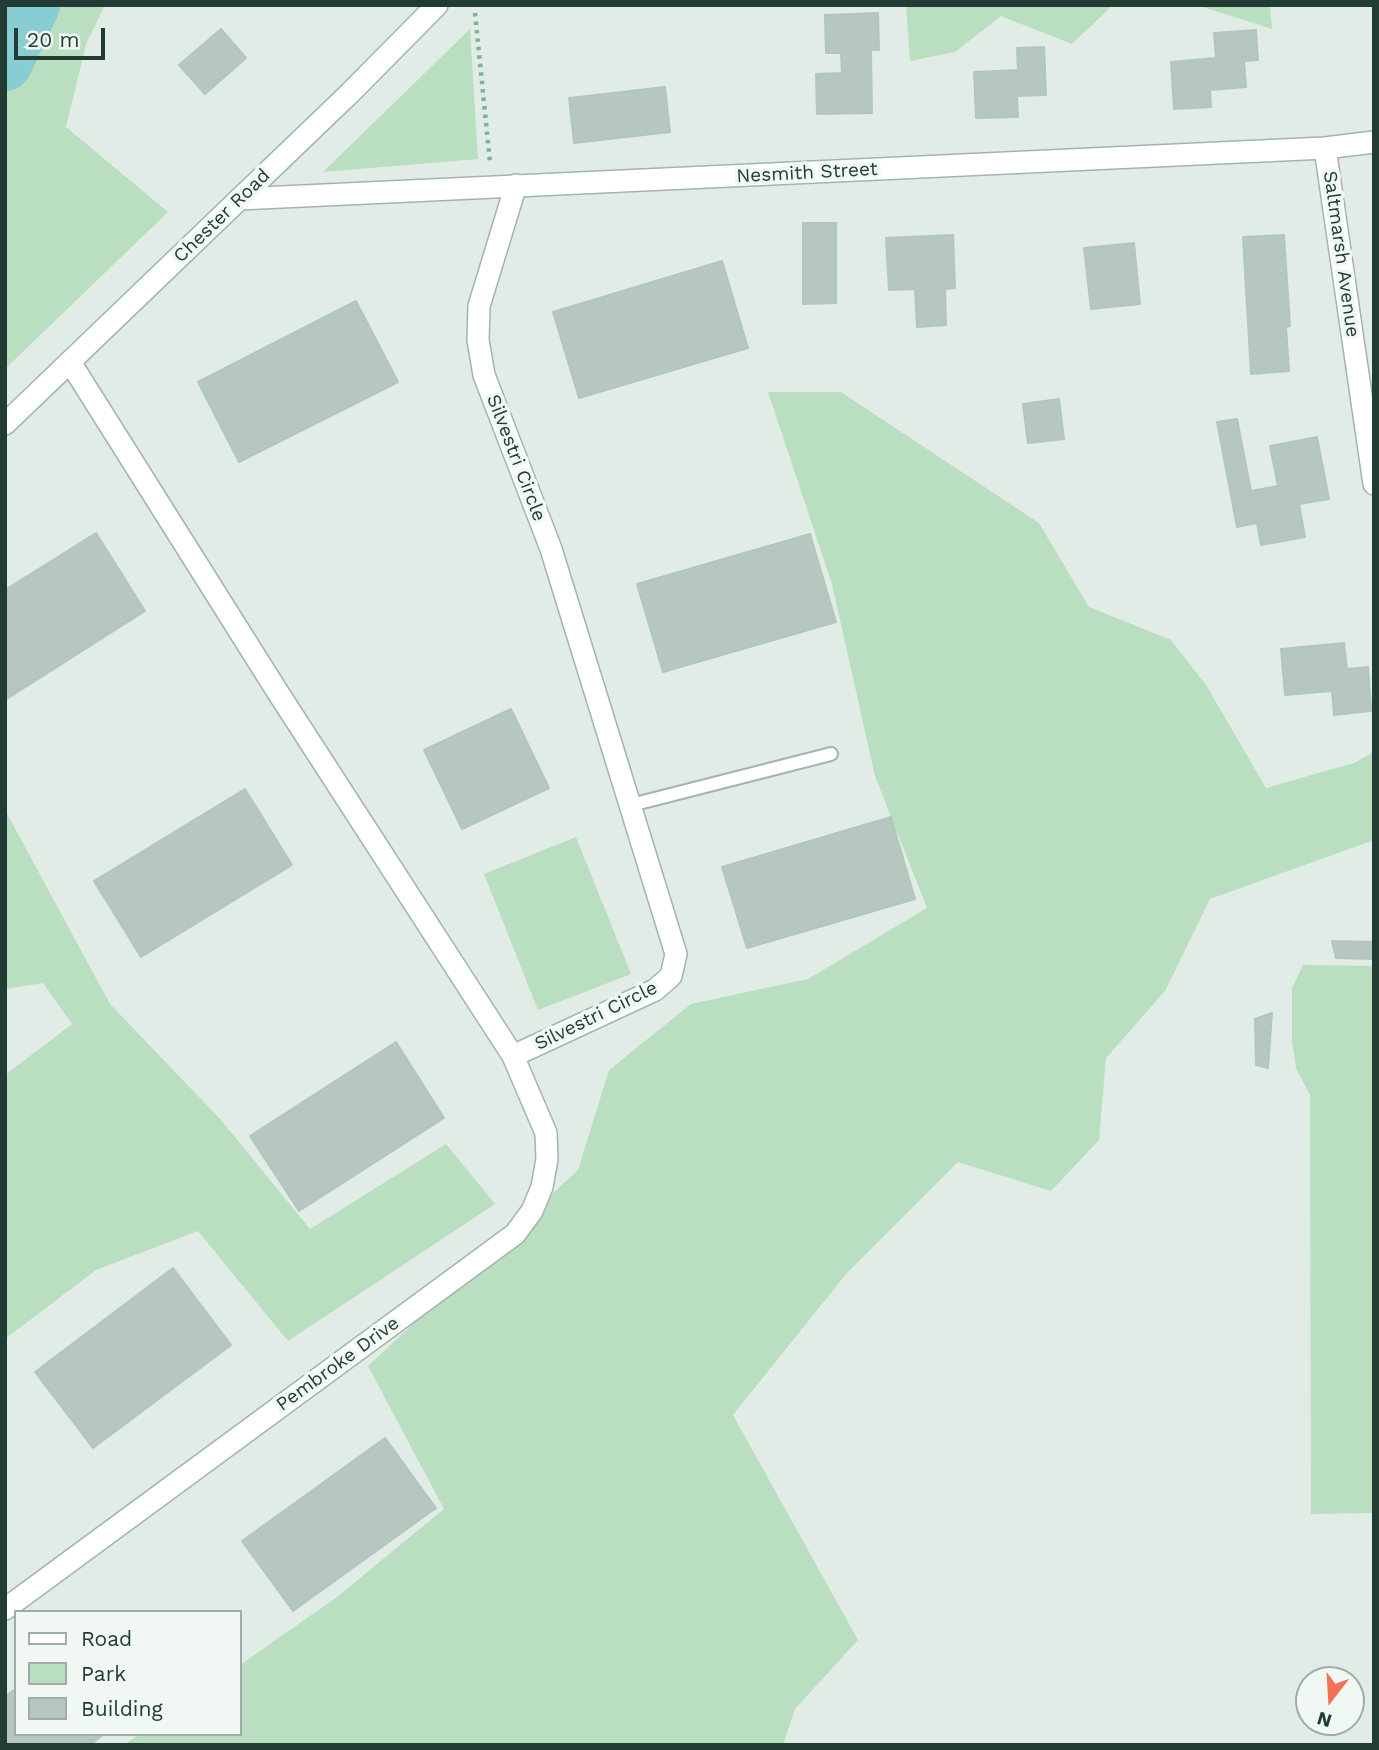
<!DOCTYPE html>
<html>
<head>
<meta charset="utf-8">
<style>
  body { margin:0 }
  #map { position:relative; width:1379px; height:1750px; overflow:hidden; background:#e1ece6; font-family:"Work Sans",sans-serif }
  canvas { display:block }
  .frame { position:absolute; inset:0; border:7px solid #213d33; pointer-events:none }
  .legend { position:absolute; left:14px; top:1610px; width:228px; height:126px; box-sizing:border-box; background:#f1f8f4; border:2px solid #9eada7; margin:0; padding:9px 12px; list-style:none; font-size:21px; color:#213d33 }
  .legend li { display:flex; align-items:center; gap:14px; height:35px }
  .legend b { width:35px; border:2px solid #9eada7 }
  .north { position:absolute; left:1295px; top:1666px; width:70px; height:70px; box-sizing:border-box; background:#f1f8f4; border:2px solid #9eada7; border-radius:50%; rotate:197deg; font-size:19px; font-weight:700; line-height:28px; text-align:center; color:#213d33 }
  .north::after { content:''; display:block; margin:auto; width:24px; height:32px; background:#f67055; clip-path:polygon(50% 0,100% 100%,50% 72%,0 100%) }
  .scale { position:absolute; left:14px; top:28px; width:91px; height:32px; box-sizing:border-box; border:4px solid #213d33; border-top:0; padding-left:9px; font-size:21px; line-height:24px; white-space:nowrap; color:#213d33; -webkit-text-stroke:5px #f1f8f4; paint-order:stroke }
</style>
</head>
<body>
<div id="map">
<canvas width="1379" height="1750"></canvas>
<div class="frame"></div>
<ul class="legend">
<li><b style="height:9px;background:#fff"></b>Road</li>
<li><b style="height:19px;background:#b9dec0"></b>Park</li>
<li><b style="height:19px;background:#b6c7bf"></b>Building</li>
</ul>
<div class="north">N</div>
<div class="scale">20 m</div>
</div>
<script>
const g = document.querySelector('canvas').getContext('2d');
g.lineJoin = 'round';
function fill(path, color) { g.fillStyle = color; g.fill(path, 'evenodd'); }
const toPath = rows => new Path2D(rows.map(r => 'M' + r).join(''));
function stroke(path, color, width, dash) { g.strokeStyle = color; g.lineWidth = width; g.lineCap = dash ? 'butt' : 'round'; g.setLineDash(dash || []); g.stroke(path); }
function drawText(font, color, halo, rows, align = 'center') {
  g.font = font + ' "Work Sans",sans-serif'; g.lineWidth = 7; g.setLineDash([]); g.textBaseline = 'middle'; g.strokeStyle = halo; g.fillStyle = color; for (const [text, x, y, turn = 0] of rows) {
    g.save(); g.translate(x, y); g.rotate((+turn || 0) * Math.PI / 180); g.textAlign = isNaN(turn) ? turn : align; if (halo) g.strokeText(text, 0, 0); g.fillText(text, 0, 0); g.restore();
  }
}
const green = toPath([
  [5,5,105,5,86,44,66,127,168,212,5,369],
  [906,5,1113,5,1072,44,1001,16,955,52,910,61],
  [1197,5,1270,5,1272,29],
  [470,29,478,159,323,172],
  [768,392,841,392,1039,523,1089,607,1171,640,1206,685,1266,788,1354,763,1374,752,1374,840,1210,899,1165,991,1106,1058,1099,1140,1051,1191,958,1162,846,1274,733,1415,858,1640,795,1709,783,1745,124,1745,140,1734,240,1734,240,1665,337,1597,444,1509,368,1366,578,1170,609,1070,691,1004,808,979,927,908,875,776,832,584],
  [5,810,110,1004,221,1120,310,1229,446,1144,495,1204,288,1341,198,1231,96,1270,5,1339,5,1075,72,1024,43,983,5,989],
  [576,837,631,974,538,1010,484,874],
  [1303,965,1374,966,1374,1513,1311,1514,1310,1095,1296,1068,1292,1041,1292,988]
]);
const river = toPath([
  [5,64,33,5]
]);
const building = toPath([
  [878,13,879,50,871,50,872,113,817,114,816,74,842,73,841,53,826,53,825,15,878,13],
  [221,29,246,58,205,94,179,65,221,29],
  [1256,30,1258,60,1244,61,1246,87,1210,90,1211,107,1174,109,1171,62,1216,58,1214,33,1256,30],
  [1044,47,1046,95,1017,96,1018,117,976,118,974,72,1018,70,1017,48,1044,47],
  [665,87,670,132,574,143,569,98,665,87],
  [803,223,836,223,836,303,803,304,803,223],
  [953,235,955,288,945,289,946,325,917,327,915,289,889,290,886,238,953,235],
  [1284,235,1290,326,1286,327,1289,371,1251,374,1243,237,1284,235],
  [1134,243,1140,304,1091,309,1084,248,1134,243],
  [722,261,748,348,579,398,553,312,722,261],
  [356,301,398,382,239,462,198,382,356,301],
  [1059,399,1064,439,1028,443,1023,404,1059,399],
  [1237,419,1251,491,1278,486,1270,446,1317,437,1329,499,1299,504,1305,537,1261,545,1257,523,1237,527,1217,422,1237,419],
  [96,533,145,611,5,700,5,590,96,533],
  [810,534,836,622,663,672,637,584,810,534],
  [1344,643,1347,669,1368,667,1371,711,1334,715,1332,691,1285,695,1281,649,1344,643],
  [511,709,549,788,462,829,424,750,511,709],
  [245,789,292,865,141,957,94,881,245,789],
  [891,817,915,899,747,948,722,867,891,817],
  [1332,941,1374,942,1374,959,1336,958,1332,941],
  [1272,1013,1268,1068,1256,1065,1255,1019,1272,1013],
  [396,1042,444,1118,299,1211,250,1136,396,1042],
  [173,1268,231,1345,93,1448,35,1372,173,1268],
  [385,1438,436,1508,293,1611,242,1541,385,1438],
  [16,1689,16,1734,104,1734,90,1745,5,1745,5,1696,16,1689]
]);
const path = toPath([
  [475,13,490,163]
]);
const service = toPath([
  [631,805,831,754]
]);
const minor = toPath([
  [1325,148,1374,484],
  [239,199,1325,148,1374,142],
  [70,362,277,691,513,1056,655,990,671,976,676,954,551,549,484,375,478,340,479,306,516,185],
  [5,1609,515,1234,532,1211,542,1187,547,1159,546,1133,513,1056]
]);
const secondary = toPath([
  [5,424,350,93,437,5]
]);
const streetNames = [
  ["Nesmith Street",807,173,-3],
  ["Chester Road",222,216,-44],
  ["Saltmarsh Avenue",1341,254,82],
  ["Silvestri Circle",516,458,69],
  ["Silvestri Circle",596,1016,-26],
  ["Pembroke Drive",338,1364,-36]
];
fill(green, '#b9dec0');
stroke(river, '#87cdd3', 54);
fill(building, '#b6c7bf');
stroke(building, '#b3c6bc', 2);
stroke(service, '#a4b4ad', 16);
stroke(minor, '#a4b4ad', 24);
stroke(secondary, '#9fb8ad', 24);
stroke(path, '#80b09e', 4.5, [3.5, 5]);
stroke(service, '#fff', 12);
stroke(minor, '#fff', 21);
stroke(secondary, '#fff', 21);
drawText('19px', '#213d33', '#f1f8f4', streetNames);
</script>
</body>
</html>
